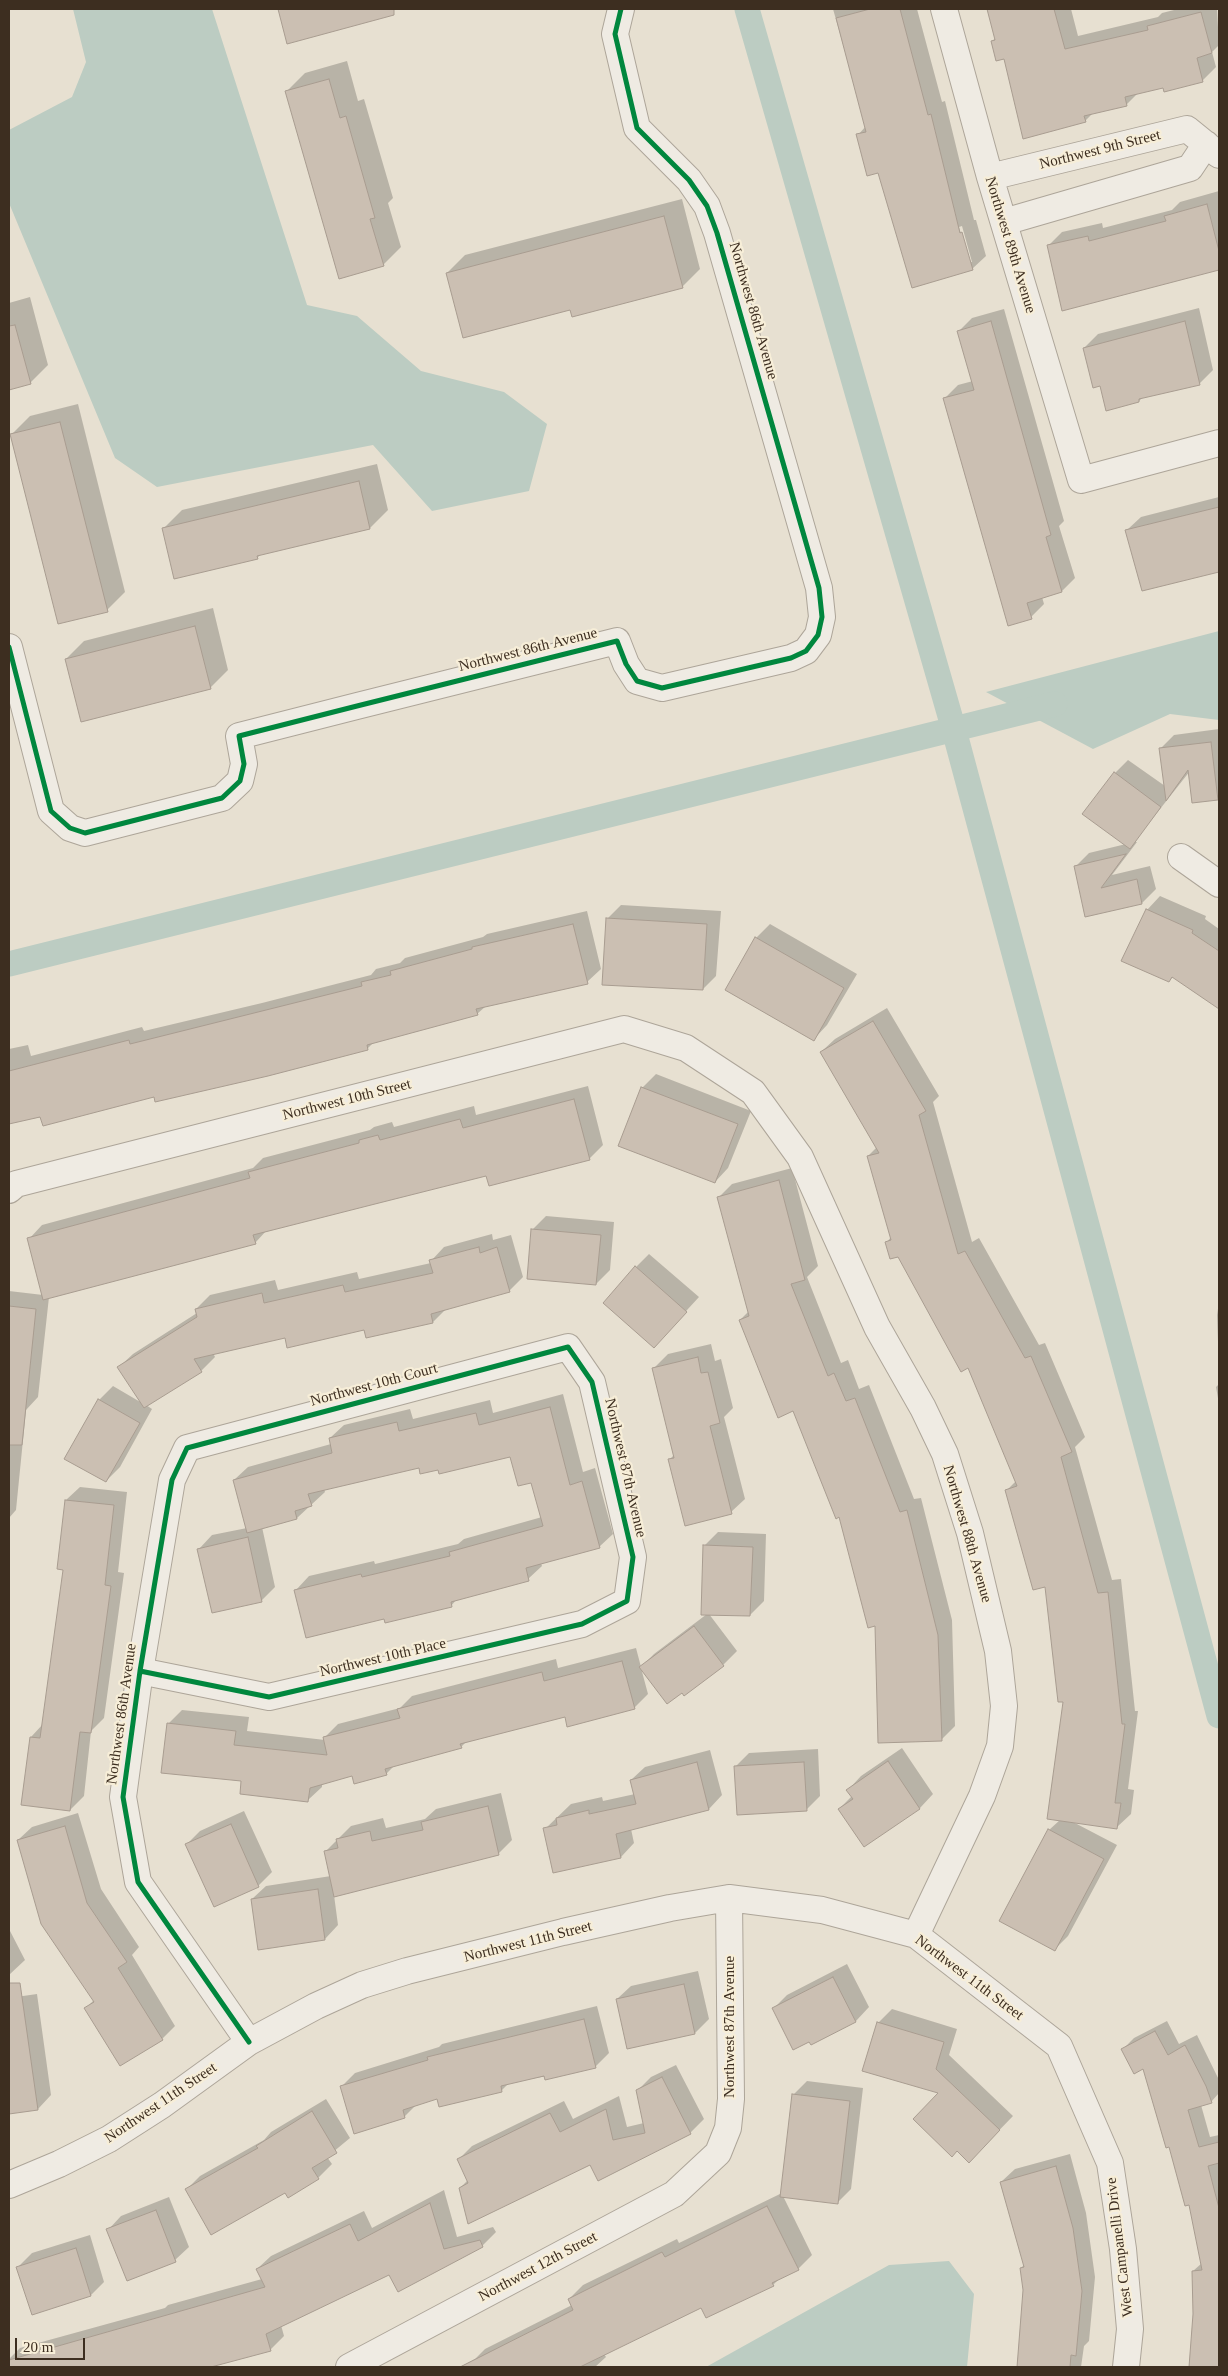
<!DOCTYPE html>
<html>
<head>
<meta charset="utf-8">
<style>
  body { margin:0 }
  #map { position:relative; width:1228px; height:2376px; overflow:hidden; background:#e7e0d1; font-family:"Times New Roman",serif }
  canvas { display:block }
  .frame { position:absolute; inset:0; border:10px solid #3d2e20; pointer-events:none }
  .scale { position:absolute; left:15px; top:2338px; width:70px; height:22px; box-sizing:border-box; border:2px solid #3d2e20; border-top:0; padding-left:6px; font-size:15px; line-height:18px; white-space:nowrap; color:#3d2e20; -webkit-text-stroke:4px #f7eed8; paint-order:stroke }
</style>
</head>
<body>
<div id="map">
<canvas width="1228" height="2376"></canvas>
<div class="frame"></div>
<div class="scale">20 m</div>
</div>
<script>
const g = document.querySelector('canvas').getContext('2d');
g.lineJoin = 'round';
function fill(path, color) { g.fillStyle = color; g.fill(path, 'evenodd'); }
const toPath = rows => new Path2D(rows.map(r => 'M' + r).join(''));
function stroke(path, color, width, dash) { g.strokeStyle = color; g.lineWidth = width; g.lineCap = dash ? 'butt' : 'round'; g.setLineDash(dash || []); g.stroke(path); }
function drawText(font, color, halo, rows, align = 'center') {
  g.font = font + ' "Times New Roman",serif'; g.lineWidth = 4.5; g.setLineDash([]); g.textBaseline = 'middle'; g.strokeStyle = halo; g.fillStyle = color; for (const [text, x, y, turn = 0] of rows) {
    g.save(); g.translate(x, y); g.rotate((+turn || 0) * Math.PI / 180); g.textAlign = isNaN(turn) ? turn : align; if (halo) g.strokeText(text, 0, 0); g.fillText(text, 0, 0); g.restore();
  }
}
const water = toPath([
  [73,9,212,9,307,305,357,316,421,371,504,392,547,424,529,491,432,511,373,445,157,487,115,458,9,203,9,130,72,97,86,62],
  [1219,631,1219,720,1170,714,1093,749,986,692],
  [949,2261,974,2294,967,2367,706,2367,889,2265]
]);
const shadow = toPath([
  [279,9,385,9,288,42],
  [833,9,917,9,942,102,945,101,974,220,976,220,986,256,972,269,879,172,858,135,866,126],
  [962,226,972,262,969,262,959,227],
  [988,9,1071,9,1078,36,1158,17,1162,13,1178,9,1217,9,1219,45,1212,52,1216,67,1202,81,1139,92,1127,104,1094,112,1085,121,1005,58,992,41,996,38],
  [347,61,358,101,364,99,393,198,388,203,401,247,383,265,287,91,305,73],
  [1219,191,1219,268,1063,309,1049,245,1062,232,1102,223,1103,228,1172,210,1180,202],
  [682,199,700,269,682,287,571,309,447,273,465,255],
  [30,297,48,365,30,383,9,389,9,303],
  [1199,308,1213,370,1199,384,1143,397,1139,401,1101,384,1084,348,1098,334],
  [1004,309,1064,521,1059,526,1075,578,1062,591,1042,597,1044,604,1031,617,945,398,958,385,973,381,959,331,972,318],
  [78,404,125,592,107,610,12,434,30,416],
  [377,464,388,510,370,528,262,553,257,558,164,528,182,510],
  [1219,497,1219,571,1143,590,1127,530,1141,517],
  [213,608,228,670,210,688,66,659,84,641],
  [1219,729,1219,797,1217,799,1190,771,1134,842,1137,842,1112,875,1150,866,1156,889,1142,903,1086,916,1075,867,1089,853,1126,844,1115,773,1128,760,1165,786,1160,749,1174,735],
  [1160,896,1206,916,1205,919,1219,929,1219,1008,1173,977,1169,981,1147,910],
  [621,905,721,911,716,976,703,989,607,919],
  [587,911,601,969,587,982,486,1006,477,1014,374,1042,367,1049,155,1096,9,1123,9,1049,28,1045,31,1056,142,1027,144,1031,262,1003,371,975,376,969,400,963,405,958,483,937,487,934],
  [770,924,857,974,827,1025,814,1039,727,989,756,938],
  [887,1008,939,1096,933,1102,972,1242,979,1238,1039,1345,1045,1343,1085,1437,1075,1447,1112,1580,1121,1579,1135,1711,1138,1711,1128,1789,1134,1790,1131,1814,1117,1827,1073,1822,1117,1845,1068,1936,1055,1949,1049,1830,1060,1820,1064,1700,1046,1585,1007,1490,1016,1481,968,1367,898,1255,887,1242,891,1237,868,1156,877,1147,821,1052,835,1039],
  [656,1074,751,1111,728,1168,715,1182,642,1088],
  [588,1086,603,1145,589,1159,487,1174,267,1230,255,1243,49,1297,38,1397,26,1410,16,1510,9,1518,9,1291,43,1295,29,1239,42,1225,253,1168,263,1158,370,1130,374,1127,392,1122,394,1127,474,1106,476,1115],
  [792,1168,818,1266,807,1277,841,1363,848,1360,859,1389,869,1385,914,1499,921,1498,952,1620,955,1726,941,1740,876,1624,840,1516,794,1410,740,1320,749,1311,719,1197,732,1184],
  [546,1216,614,1222,610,1270,596,1284,533,1229],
  [492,1234,493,1240,511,1235,523,1277,509,1291,447,1308,433,1322,286,1336,213,1353,215,1357,201,1371,146,1405,152,1409,120,1467,106,1481,99,1400,113,1386,142,1403,119,1367,133,1354,197,1313,196,1309,210,1295,275,1280,278,1290,357,1272,359,1279,431,1263,431,1261,444,1247],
  [649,1254,699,1297,654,1346,636,1267],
  [1219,1302,1219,1369,1217,1315],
  [711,1344,715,1361,721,1359,733,1408,724,1417,745,1499,731,1512,670,1459,674,1455,654,1368,668,1354],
  [1219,1384,1219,1404,1216,1387],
  [563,1394,583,1472,595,1468,613,1534,599,1547,541,1563,542,1566,528,1579,457,1599,451,1606,385,1618,296,1590,309,1576,374,1561,375,1564,458,1544,464,1539,542,1517,532,1481,511,1455,438,1468,420,1466,324,1489,325,1492,297,1518,262,1527,275,1587,262,1600,212,1612,199,1549,212,1535,247,1528,234,1480,248,1467,331,1444,330,1438,344,1425,410,1409,413,1419,490,1400,493,1413],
  [80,1487,127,1492,118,1572,124,1573,104,1718,91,1731,84,1796,70,1810,31,1737,43,1724,65,1569,66,1500],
  [718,1532,766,1534,764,1601,750,1615,709,1614,737,1651,723,1665,684,1694,641,1668,648,1694,634,1708,566,1716,466,1742,461,1747,396,1764,386,1774,353,1775,322,1783,322,1787,308,1800,242,1780,168,1724,182,1710,249,1717,247,1731,325,1740,324,1738,338,1724,400,1708,412,1696,556,1659,558,1668,636,1648,641,1667,654,1654,707,1614,704,1546],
  [902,1748,933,1794,920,1808,864,1846,839,1809,852,1796,848,1790,861,1776],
  [818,1749,820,1796,807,1809,736,1766,749,1753],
  [710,1750,722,1795,709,1809,631,1829,634,1843,621,1857,554,1872,545,1829,571,1804,602,1797,603,1801,635,1794,631,1780,645,1767],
  [501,1793,512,1840,498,1854,334,1895,338,1925,325,1939,252,1899,266,1886,331,1876,325,1852,351,1826,383,1818,386,1828,425,1819,436,1809],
  [244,1811,272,1872,258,1886,187,1844,200,1831],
  [78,1813,101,1889,139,1947,132,1955,175,2026,162,2039,86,2008,94,2000,18,1840,32,1827],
  [9,1929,25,1960,9,1975],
  [847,1964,869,2007,856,2021,811,2044,774,2008,787,1995],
  [698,1971,709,2019,695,2033,628,2048,617,1999,631,1986],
  [37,1994,51,2095,38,2109,9,2113,9,1998],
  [597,2006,609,2053,595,2067,509,2083,501,2091,438,2098,417,2104,404,2117,341,2087,355,2073,439,2047,442,2044],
  [892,2009,957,2029,949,2055,1013,2116,983,2147,940,2093,878,2023],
  [1167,2021,1179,2044,1197,2035,1219,2080,1219,2093,1211,2102,1201,2105,1210,2137,1219,2135,1219,2367,1189,2367,1195,2314,1193,2271,1202,2263,1190,2203,1143,2067,1123,2049,1134,2038],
  [676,2065,704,2119,690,2133,590,2163,460,2188,468,2180,458,2160,472,2146,564,2101,573,2119,619,2096,627,2127,644,2123,637,2091,651,2077],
  [807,2081,863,2088,851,2189,838,2202,783,2196,812,2255,798,2269,781,2277,773,2285,702,2306,604,2354,606,2357,595,2367,460,2367,475,2359,485,2349,572,2305,569,2299,583,2285,677,2239,679,2243,782,2193,793,2095],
  [326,2099,350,2138,327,2157,332,2164,318,2178,187,2189,200,2176,264,2140,271,2132],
  [1070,2154,1086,2213,1095,2277,1089,2341,1084,2346,1081,2367,1017,2367,1024,2290,1021,2268,1024,2265,1001,2182,1015,2169],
  [444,2190,457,2237,493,2227,496,2232,482,2246,389,2273,281,2325,284,2336,270,2350,209,2367,9,2367,9,2359,20,2348,165,2308,168,2305,262,2279,257,2269,271,2256,364,2211,372,2228],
  [169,2197,189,2247,175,2260,108,2230,121,2216],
  [90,2235,104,2282,91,2295,18,2267,32,2253]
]);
const canal = toPath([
  [747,9,954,730,1219,1716],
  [9,964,1055,704]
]);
const building = toPath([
  [278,9,394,9,394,15,287,44,278,9],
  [870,9,900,9,928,115,931,114,960,233,962,232,973,270,912,288,878,173,867,176,856,134,866,132,836,18,870,9],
  [987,9,1054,9,1065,49,1148,30,1147,26,1201,12,1212,53,1197,58,1203,82,1164,92,1163,88,1125,97,1127,106,1084,116,1086,122,1023,139,1004,59,996,61,991,41,995,40,987,9],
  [329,79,340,118,346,116,375,218,370,219,384,266,339,279,285,91,329,79],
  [1207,204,1219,251,1219,270,1062,311,1047,245,1088,236,1089,241,1166,221,1164,216,1207,204],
  [664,216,683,288,572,317,570,310,463,338,446,273,664,216],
  [991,321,1051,535,1046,537,1062,592,1027,603,1032,619,1008,626,943,398,974,390,957,331,991,321],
  [1185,321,1200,385,1139,399,1139,402,1106,411,1100,386,1093,388,1083,348,1185,321],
  [15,325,31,384,9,390,9,326,15,325],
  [60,422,108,612,58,624,10,434,60,422],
  [359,481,370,529,257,556,258,559,174,579,162,528,359,481],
  [1219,507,1219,572,1142,591,1125,530,1219,507],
  [195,626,211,689,81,722,65,659,195,626],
  [1211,742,1218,800,1192,803,1188,770,1166,801,1159,748,1211,742],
  [1114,772,1161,807,1130,849,1082,814,1114,772],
  [1126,854,1101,888,1137,879,1142,904,1085,917,1074,866,1126,854],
  [1146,909,1193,930,1192,933,1219,951,1219,1009,1172,977,1169,982,1121,961,1146,909],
  [606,918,707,924,703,990,602,985,606,918],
  [573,924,588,984,476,1009,478,1015,367,1045,368,1050,268,1076,155,1102,154,1097,43,1126,40,1117,9,1124,9,1071,129,1040,130,1044,362,986,361,982,391,975,390,971,472,949,472,947,573,924],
  [755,937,844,988,814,1041,725,990,755,937],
  [873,1021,926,1111,919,1115,958,1254,965,1251,1025,1358,1031,1356,1072,1452,1061,1457,1098,1593,1108,1592,1122,1724,1125,1724,1115,1803,1121,1803,1117,1829,1047,1819,1063,1702,1058,1702,1045,1587,1033,1590,1005,1490,1017,1486,968,1368,961,1372,898,1257,890,1259,885,1242,891,1240,867,1156,879,1153,820,1052,873,1021],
  [641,1087,738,1124,715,1183,618,1146,641,1087],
  [574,1099,590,1160,489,1186,486,1176,375,1204,253,1235,256,1244,43,1300,27,1238,250,1178,248,1172,359,1143,359,1140,378,1135,380,1140,460,1119,463,1128,574,1099],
  [779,1180,805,1280,791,1284,828,1376,834,1373,846,1401,855,1398,900,1512,907,1510,938,1635,942,1741,878,1743,875,1626,868,1628,839,1517,836,1519,793,1411,778,1418,739,1320,749,1316,717,1197,779,1180],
  [531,1229,601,1235,596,1285,527,1279,531,1229],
  [479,1247,480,1253,497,1247,510,1292,431,1314,433,1323,366,1338,364,1330,287,1348,285,1338,194,1359,202,1372,144,1408,117,1367,197,1317,195,1309,262,1293,264,1303,343,1285,345,1292,433,1273,429,1260,479,1247],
  [635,1266,687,1312,654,1348,603,1303,635,1266],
  [9,1306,36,1309,22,1445,9,1445,9,1306],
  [698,1357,701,1373,708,1372,720,1423,710,1426,732,1514,685,1526,668,1459,674,1458,652,1368,698,1357],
  [98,1399,140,1423,106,1482,64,1459,98,1399],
  [550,1407,570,1485,582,1481,600,1548,526,1568,529,1581,451,1602,452,1607,385,1623,384,1619,306,1638,294,1590,361,1574,362,1577,450,1556,449,1552,543,1526,531,1483,518,1486,510,1457,439,1474,438,1470,420,1474,419,1468,308,1494,312,1506,295,1511,297,1519,247,1533,233,1480,332,1453,329,1438,397,1422,399,1431,476,1413,479,1425,550,1407],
  [65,1500,114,1505,105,1585,111,1586,91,1733,80,1732,70,1811,21,1805,30,1737,40,1738,63,1570,57,1569,65,1500],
  [248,1537,262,1602,212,1613,197,1549,248,1537],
  [703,1545,753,1547,750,1616,701,1615,703,1545],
  [694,1626,724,1666,684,1696,682,1693,667,1704,639,1667,694,1626],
  [622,1661,635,1709,567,1727,565,1717,460,1744,462,1748,385,1769,387,1775,354,1784,352,1776,310,1788,308,1802,240,1794,241,1781,161,1773,167,1723,236,1731,234,1745,327,1755,323,1737,400,1718,397,1709,542,1672,544,1681,622,1661],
  [888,1761,920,1809,864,1847,838,1809,853,1799,846,1790,888,1761],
  [697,1762,709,1810,616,1834,621,1858,553,1873,543,1828,557,1825,556,1818,589,1810,589,1814,636,1804,630,1780,697,1762],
  [804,1762,807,1811,737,1815,734,1766,804,1762],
  [488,1806,499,1855,334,1897,324,1851,338,1848,336,1839,370,1831,372,1841,423,1830,421,1822,488,1806],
  [231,1824,259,1887,214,1907,185,1844,231,1824],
  [65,1826,87,1903,127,1962,118,1968,163,2040,120,2066,84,2008,94,2002,41,1924,17,1840,65,1826],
  [1048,1829,1104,1859,1055,1951,999,1921,1048,1829],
  [318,1889,325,1940,258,1950,251,1899,318,1889],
  [833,1977,856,2022,811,2045,809,2042,793,2050,772,2008,833,1977],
  [9,1983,20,1983,38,2110,9,2114,9,1983],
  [684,1984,695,2034,627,2049,616,1999,684,1984],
  [584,2019,596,2068,545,2080,544,2076,501,2086,502,2092,439,2107,437,2099,403,2110,405,2118,354,2134,340,2086,428,2060,427,2057,584,2019],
  [877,2022,944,2042,936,2069,1000,2130,969,2163,957,2151,952,2157,913,2119,938,2093,862,2071,877,2022],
  [1155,2031,1168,2055,1185,2045,1206,2086,1212,2103,1188,2110,1199,2147,1219,2142,1219,2163,1208,2166,1219,2208,1219,2367,1189,2367,1193,2314,1192,2271,1202,2270,1189,2205,1185,2206,1169,2147,1166,2148,1143,2069,1134,2074,1121,2049,1155,2031],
  [662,2077,691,2134,598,2181,590,2165,468,2224,459,2188,468,2183,457,2159,550,2113,560,2132,606,2109,613,2140,645,2133,636,2090,662,2077],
  [792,2094,850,2101,838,2204,780,2197,792,2094],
  [312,2111,337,2153,312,2168,319,2179,288,2198,285,2193,211,2235,185,2189,258,2148,256,2146,312,2111],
  [1056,2166,1073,2228,1082,2291,1076,2356,1071,2355,1070,2367,1017,2367,1023,2290,1020,2268,1024,2267,1000,2182,1056,2166],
  [430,2203,444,2249,480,2240,483,2247,398,2292,389,2275,266,2334,271,2351,211,2367,9,2367,9,2360,265,2287,256,2269,350,2224,358,2241,430,2203],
  [767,2206,799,2270,772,2283,774,2286,706,2318,701,2308,580,2367,460,2367,573,2310,568,2299,662,2252,665,2257,767,2206],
  [156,2210,176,2262,127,2281,106,2229,156,2210],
  [76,2248,91,2296,32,2315,16,2267,76,2248]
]);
const street = toPath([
  [944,9,990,177,1081,480,1219,443],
  [990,177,1187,129,1219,155],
  [1004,222,1190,168,1206,144],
  [9,647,51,811,70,828,85,833,222,798,240,781,244,764,239,736,357,706,617,641,626,664,637,681,662,688,791,658,806,651,818,635,822,617,819,588,717,233,707,206,689,180,637,128,615,34,621,9],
  [1181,857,1219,884],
  [9,1190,16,1184,624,1029,686,1048,753,1092,800,1157,877,1327,923,1408,945,1454,970,1533,998,1651,1004,1706,1000,1746,982,1796,916,1935],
  [140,1671,269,1697,582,1624,627,1601,633,1557,592,1382,568,1347,187,1448,172,1480,140,1671,123,1797,138,1882,249,2042],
  [9,2185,59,2164,109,2139,162,2105,249,2042,316,2006,362,1985,407,1971,563,1932,670,1908,729,1898,822,1910,916,1935,1059,2046,1110,2163,1123,2249,1130,2329,1126,2367],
  [349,2367,674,2194,718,2153,728,2128,731,2099,729,1898]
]);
const cycleway = toPath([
  [9,647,51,811,70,828,85,833,222,798,240,781,244,764,239,736,357,706,617,641,626,664,637,681,662,688,791,658,806,651,818,635,822,617,819,588,717,233,707,206,689,180,637,128,615,34,621,9],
  [140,1671,269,1697,582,1624,627,1601,633,1557,592,1382,568,1347,187,1448,172,1480,140,1671,123,1797,138,1882,249,2042]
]);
const streetNames = [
  ["Northwest 9th Street",1100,150,-14],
  ["Northwest 89th Avenue",1010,245,73],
  ["Northwest 86th Avenue",753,311,74],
  ["Northwest 86th Avenue",528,650,-14],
  ["Northwest 10th Street",347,1100,-14],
  ["Northwest 10th Court",374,1385,-15],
  ["Northwest 87th Avenue",625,1468,77],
  ["Northwest 88th Avenue",967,1534,74],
  ["Northwest 10th Place",383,1658,-13],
  ["Northwest 86th Avenue",122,1714,-82],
  ["Northwest 11th Street",528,1942,-14],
  ["Northwest 11th Street",969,1978,37],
  ["Northwest 87th Avenue",730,2027,-90],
  ["Northwest 11th Street",161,2103,-34],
  ["West Campanelli Drive",1120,2247,-97],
  ["Northwest 12th Street",538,2267,-28]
];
fill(water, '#bcccc2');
fill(shadow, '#0003');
stroke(canal, '#bcccc2', 25);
fill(building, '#cbbfb2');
stroke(building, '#a89c90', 1);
stroke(street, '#ada599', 28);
stroke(street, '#efebe3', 26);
stroke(cycleway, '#00873e', 5);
drawText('15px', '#3d2e20', '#f7eed8', streetNames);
</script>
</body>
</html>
